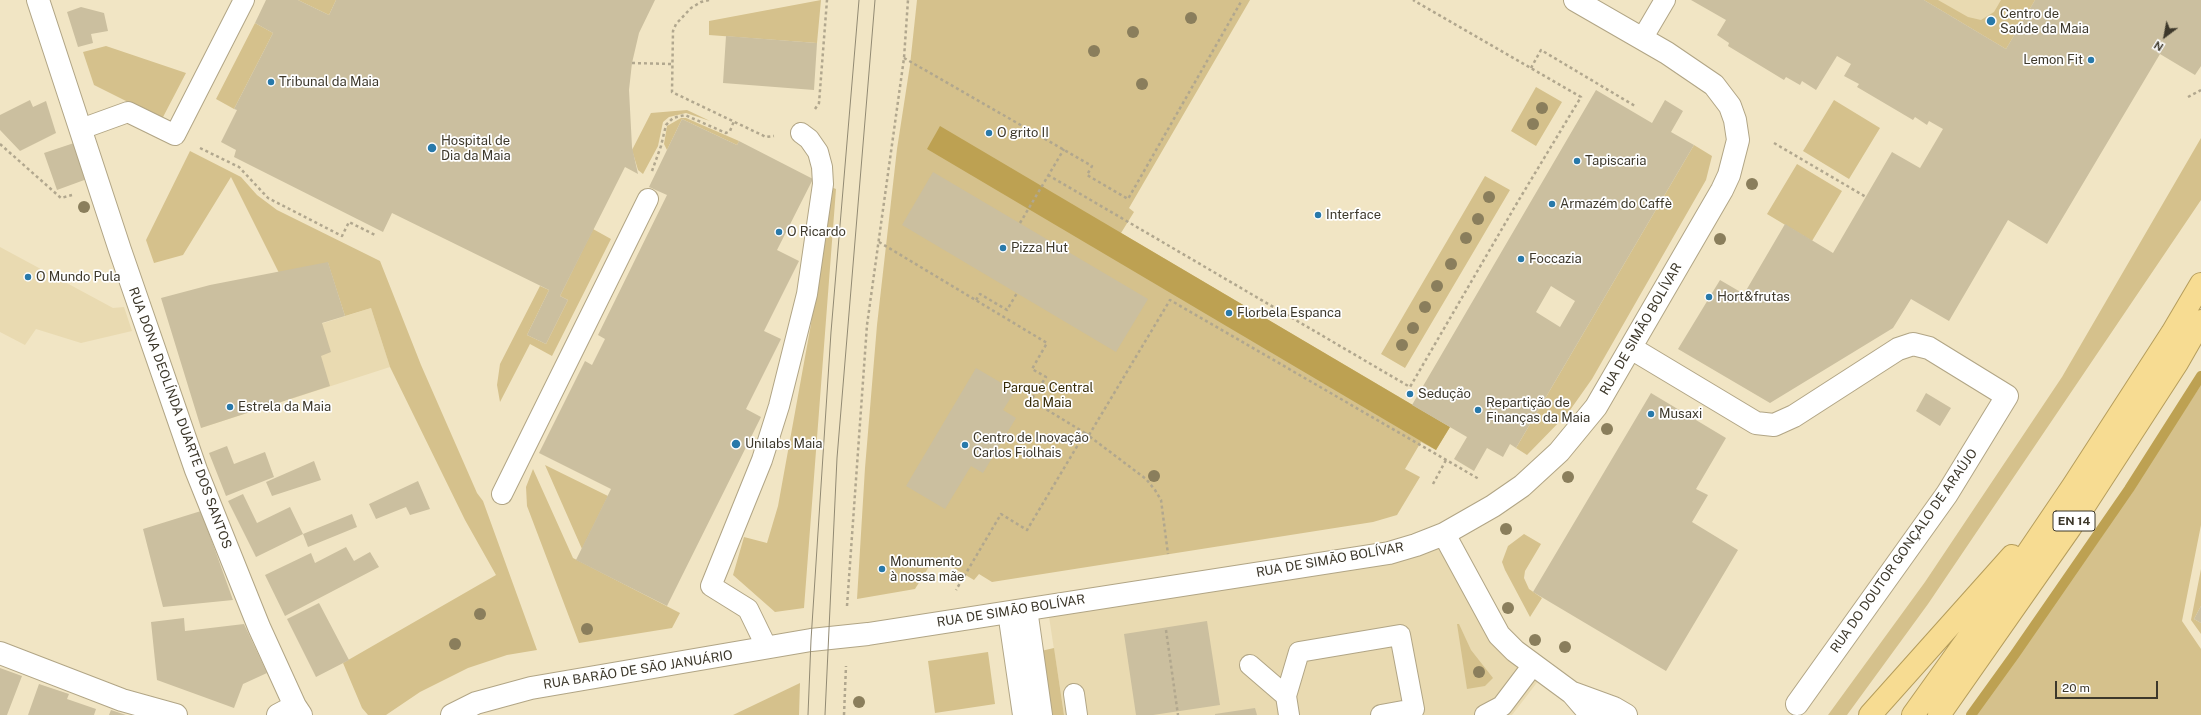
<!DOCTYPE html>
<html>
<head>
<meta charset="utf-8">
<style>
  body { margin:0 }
  #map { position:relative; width:2201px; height:715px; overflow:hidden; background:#f1e5c4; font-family:"Public Sans",sans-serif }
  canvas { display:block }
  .north { position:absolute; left:2145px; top:16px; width:40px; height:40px; -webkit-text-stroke:3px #fff; paint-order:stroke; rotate:212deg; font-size:11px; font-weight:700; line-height:16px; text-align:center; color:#3d382b }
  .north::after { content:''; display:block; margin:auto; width:14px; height:18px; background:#3d382b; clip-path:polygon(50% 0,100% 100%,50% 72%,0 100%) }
  .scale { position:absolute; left:2055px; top:681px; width:103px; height:18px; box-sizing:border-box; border:2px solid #3d382b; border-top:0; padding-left:5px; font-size:12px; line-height:14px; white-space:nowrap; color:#3d382b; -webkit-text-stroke:3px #fff; paint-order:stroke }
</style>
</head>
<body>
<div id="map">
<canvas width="2201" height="715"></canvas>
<div class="north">N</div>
<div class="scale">20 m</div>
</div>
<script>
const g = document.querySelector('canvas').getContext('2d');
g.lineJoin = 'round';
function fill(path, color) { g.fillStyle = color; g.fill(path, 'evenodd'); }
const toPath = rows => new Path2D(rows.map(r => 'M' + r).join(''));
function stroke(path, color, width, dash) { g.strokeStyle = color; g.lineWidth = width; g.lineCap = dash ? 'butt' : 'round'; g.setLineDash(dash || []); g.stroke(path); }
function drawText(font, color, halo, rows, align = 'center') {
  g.font = font + ' "Public Sans",sans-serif'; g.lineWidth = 3.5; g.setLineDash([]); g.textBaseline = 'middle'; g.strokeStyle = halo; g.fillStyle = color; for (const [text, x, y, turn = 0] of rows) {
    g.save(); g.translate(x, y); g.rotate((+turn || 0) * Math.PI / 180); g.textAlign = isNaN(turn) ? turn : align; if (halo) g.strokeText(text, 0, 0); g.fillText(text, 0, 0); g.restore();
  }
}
const built = toPath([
  [1924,0,2035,0,2006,49],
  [0,247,113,308,124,307,132,331,81,343,36,329,25,345,0,332],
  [371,308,390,367,201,428,245,348],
  [1441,539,1542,676,1512,715,1064,715,1048,610]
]);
const green = toPath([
  [298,0,336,0,329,15],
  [821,0,817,43,709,35,709,21],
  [917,0,1250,0,1129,208,1134,212,1121,233,1450,427,1436,450,1421,442,1405,469,1420,477,1397,515,1373,522,992,582,979,574,974,580,935,557,915,589,857,599,865,468,877,325,897,149,910,65],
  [1924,0,1938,0,1968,17,1981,20,1994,12,2001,0,2035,0,2006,49],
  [255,23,273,33,234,109,216,99],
  [106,46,186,73,162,119,94,85,83,52],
  [1536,87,1562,102,1536,146,1511,131],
  [1834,100,1880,128,1849,179,1803,151],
  [687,110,710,121,686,113,669,117,663,122,658,146,643,174,638,170,632,150,651,113],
  [681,118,686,118,739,141,737,145,682,119,667,150,664,144,667,126],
  [2201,138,2201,200,1928,604,1847,715,1828,715,1925,582,2062,377],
  [1694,145,1712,156,1706,180,1592,379,1568,413,1527,455,1516,448],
  [190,151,241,177,257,195,277,210,380,261,421,365,477,493,483,501,537,650,507,655,468,668,420,692,386,715,368,715,362,708,343,663,496,575,465,520,390,367,371,308,345,316,328,263,279,273,231,177,183,255,154,263,146,240],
  [1797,164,1842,191,1812,241,1767,214],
  [1485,176,1510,190,1405,368,1381,354],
  [831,187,836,189,804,608,775,612,733,575,744,537,767,543,778,506,811,324],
  [593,229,611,239,552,356,530,344,500,402,497,385,500,364,540,286,549,290,527,335,546,344,568,300,560,296],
  [2201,385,2201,525,2182,621,2201,649,2201,715,1976,715,2100,539],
  [545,465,608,496,582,549],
  [533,469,573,558,680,613,672,628,579,643,527,506,526,487],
  [1524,534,1541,544,1525,571,1524,578,1529,589,1542,598,1530,617,1505,570,1502,562,1508,546],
  [2201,569,2201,606,2194,619,2201,623,2201,634,2191,620],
  [1457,624,1459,624,1471,650,1493,678,1485,686,1467,689],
  [1054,648,1064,715,1051,715,1041,651],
  [988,652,995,704,935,713,928,661],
  [800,683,799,715,733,715]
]);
const water = toPath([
  [940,126,1450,427,1436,450,927,149]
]);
const stream = toPath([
  [1971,715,2015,654,2129,489,2201,376]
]);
const building = toPath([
  [266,0,298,0,329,15,336,0,655,0,639,33,632,63,629,90,632,147,638,174,625,167,560,296,568,300,546,344,527,335,549,290,392,213,383,232,234,157,236,150,221,142,237,110,234,109,273,33,255,23],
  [1691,0,1924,0,2006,49,2035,0,2201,0,2201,66,2195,75,2160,54,2047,244,2008,220,1949,321,1911,299,1893,328,1770,403,1678,349,1720,280,1744,294,1785,224,1833,253,1892,152,1920,168,1943,129,1929,121,1927,125,1915,117,1913,120,1857,87,1859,84,1844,76,1851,64,1837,56,1816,90,1802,81,1800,85,1786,77,1784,80,1728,46,1729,43,1717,35,1726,20],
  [81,7,104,13,108,31,91,34,93,43,78,47,67,12],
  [726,36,817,43,814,90,723,83],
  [1596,90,1652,123,1665,100,1683,111,1671,132,1694,145,1516,448,1510,444,1503,457,1487,448,1474,471,1454,459,1467,437,1412,405],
  [1551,286,1575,301,1560,327,1536,312],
  [30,100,33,107,46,101,56,133,20,151,0,130,0,115],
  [682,119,737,145,739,141,813,179,777,250,799,261,764,331,781,339,746,409,761,417,667,606,576,560,611,489,539,453,585,361,592,365,605,339,598,335,667,195,649,187],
  [74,143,87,179,57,190,44,153],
  [933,172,1148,299,1116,352,902,225],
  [328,262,345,316,322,323,331,352,321,356,330,386,201,428,161,298,210,285],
  [976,368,1015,391,1003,410,1016,418,983,473,971,466,945,509,906,486],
  [1651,393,1726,438,1696,489,1708,495,1692,522,1738,550,1666,671,1533,592],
  [1926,393,1951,408,1940,426,1916,411],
  [227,446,234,464,265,452,274,477,226,496,209,453],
  [314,461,321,480,272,496,266,482],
  [418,481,430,509,410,515,406,507,376,519,369,504],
  [243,494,257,523,290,507,303,534,352,514,357,527,308,547,303,534,256,557,228,501],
  [201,511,233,600,163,607,143,529],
  [346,547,354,561,370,552,379,567,285,616,265,575,311,553,315,563],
  [319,603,349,660,316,677,287,619],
  [2201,606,2201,623,2194,619],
  [184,618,185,631,244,624,267,673,243,684,234,708,157,680,151,622],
  [1207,621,1220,705,1153,715,1136,715,1124,634],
  [0,668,22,676,7,715,0,715],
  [39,684,69,694,67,699,96,709,94,715,28,715],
  [1255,708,1257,715,1215,715,1215,714],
  [111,710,126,715,109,715]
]);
const path = toPath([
  [709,0,701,2,691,8,676,24,673,31,672,92,766,137,774,136],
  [904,58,1092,166,1087,175,1128,199,1242,0],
  [632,63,672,64],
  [1531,68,1541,50,1635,106],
  [2188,97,2201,90],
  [815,109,819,103,827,0],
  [1774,143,1866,197],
  [0,144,61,198,72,195],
  [200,148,239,167,268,198,342,236,349,222,375,235],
  [652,171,661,146,666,125,673,118,685,115,726,133,730,131,734,121],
  [1048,175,1410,387,1517,203,1581,97,1413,0],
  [1020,223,1064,149],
  [879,242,1047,343,1032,369,1046,377,1031,400,1085,433,1027,530,1001,514,956,590],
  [976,300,980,294,1007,310,1017,293],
  [1085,433,1146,479,1155,490,1161,500,1168,554],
  [1089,435,1170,300,1479,479],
  [1433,484,1446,460],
  [847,606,867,325,904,58,908,0],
  [1166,630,1178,715],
  [844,715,846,666]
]);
const service = toPath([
  [1642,39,1665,0],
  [81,129,128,112,175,135,244,0],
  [502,494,648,199],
  [1027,609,1042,715],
  [1008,612,1023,715],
  [767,648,748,609,711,586,762,460,779,406,807,294,823,184,822,167,818,152,809,139,801,133],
  [1250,665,1286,696],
  [1074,694,1077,715],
  [1289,715,1286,696,1299,652,1400,635,1414,709,1381,715],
  [1485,715,1502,706,1533,665]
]);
const minor = toPath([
  [38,0,120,250,196,470,259,627,295,706,301,715],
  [1631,348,1756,423,1774,425,1794,416,1898,349,1913,344,1929,348,2007,396,1947,494,1797,704],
  [1444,534,1499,635,1515,651,1572,693,1591,715],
  [0,653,122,700,176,715],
  [1573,693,1614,708,1626,715],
  [278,715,295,706],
  [452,715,476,703,531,688,811,640,868,634,1389,553,1416,545,1444,534,1493,506,1522,486,1559,452,1596,407,1722,190,1729,175,1738,140,1735,120,1730,106,1714,85,1667,53,1575,0]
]);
const trunk = toPath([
  [1870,715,2012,556],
  [1913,715,2004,588,2073,486,2172,333,2201,284],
  [1939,715,2070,528,2177,363,2201,321]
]);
const tram = toPath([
  [808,715,811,640,831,332,859,0],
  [825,715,837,458,875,0]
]);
const trees = [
  [1191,18],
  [1133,32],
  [1094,51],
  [1142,84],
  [1542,108],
  [1533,124],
  [1752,184],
  [1489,197],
  [84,207],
  [1478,219],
  [1466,238],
  [1720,239],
  [1451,264],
  [1437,286],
  [1425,307],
  [1413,328],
  [1402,345],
  [1607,429],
  [1154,476],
  [1568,477],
  [1506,529],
  [1508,608],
  [480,614],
  [587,629],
  [1535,640],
  [455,644],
  [1565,647],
  [1479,672],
  [859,702]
];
const markers = [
  [1991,21,5,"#2879aa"],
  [2091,60,4,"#2879aa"],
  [271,82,4,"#2879aa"],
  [989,133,4,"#2879aa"],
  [432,148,5,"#2879aa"],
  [1577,161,4,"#2879aa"],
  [1552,204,4,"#2879aa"],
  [1318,215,4,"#2879aa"],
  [779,232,4,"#2879aa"],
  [1003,248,4,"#2879aa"],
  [1521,259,4,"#2879aa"],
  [28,277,4,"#2879aa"],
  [1709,297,4,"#2879aa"],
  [1229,313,4,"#2879aa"],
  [1410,394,4,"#2879aa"],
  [230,407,4,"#2879aa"],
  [1478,410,4,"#2879aa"],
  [1651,414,4,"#2879aa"],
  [736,444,5,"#2879aa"],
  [965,445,4,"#2879aa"],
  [882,569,4,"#2879aa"]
];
const shields = [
  [2074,521,42]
];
const shieldNames = [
  ["EN 14",2074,521]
];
const poiNames = [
  ["Centro de",2000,14],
  ["Saúde da Maia",2000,29],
  ["Lemon Fit",2083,60,"right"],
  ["Tribunal da Maia",279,82],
  ["O grito II",997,133],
  ["Hospital de",441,141],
  ["Dia da Maia",441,156],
  ["Tapiscaria",1585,161],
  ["Armazém do Caffè",1560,204],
  ["Interface",1326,215],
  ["O Ricardo",787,232],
  ["Pizza Hut",1011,248],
  ["Foccazia",1529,259],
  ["O Mundo Pula",36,277],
  ["Hort&frutas",1717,297],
  ["Florbela Espanca",1237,313],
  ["Sedução",1418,394],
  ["Repartição de",1486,403],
  ["Finanças da Maia",1486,418],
  ["Estrela da Maia",238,407],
  ["Musaxi",1659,414],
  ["Centro de Inovação",973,438],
  ["Carlos Fiolhais",973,453],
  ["Unilabs Maia",745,444],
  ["Monumento",890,562],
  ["à nossa mãe",890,577]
];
const streetNames = [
  ["RUA DE SIMÃO BOLÍVAR",1641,329,-60],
  ["RUA DONA DEOLÍNDA DUARTE DOS SANTOS",180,418,70],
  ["RUA DO DOUTOR GONÇALO DE ARAÚJO",1904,551,-55],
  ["RUA DE SIMÃO BOLÍVAR",1330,560,-10],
  ["RUA DE SIMÃO BOLÍVAR",1011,611,-9],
  ["RUA BARÃO DE SÃO JANUÁRIO",638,670,-9]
];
const parkNames = [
  ["Parque Central",1048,388],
  ["da Maia",1048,403]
];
fill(built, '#e9dab1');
fill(green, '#d5c18c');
fill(water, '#bda152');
stroke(stream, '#bda152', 10);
fill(building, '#cbbf9f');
stroke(service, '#b1a585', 22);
stroke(minor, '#b1a585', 24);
stroke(trunk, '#b59d5c', 24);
stroke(path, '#b1a78e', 2.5, [3, 3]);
stroke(service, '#fff', 20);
stroke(minor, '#fff', 22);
stroke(trunk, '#f7dc92', 22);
stroke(tram, '#928a73', 1);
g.fillStyle = '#8a7e5c';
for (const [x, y] of trees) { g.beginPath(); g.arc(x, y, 6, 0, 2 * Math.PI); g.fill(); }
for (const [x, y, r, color] of markers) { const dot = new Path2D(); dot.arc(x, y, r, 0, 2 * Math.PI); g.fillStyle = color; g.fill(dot); stroke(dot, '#fff', 1.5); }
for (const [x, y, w] of shields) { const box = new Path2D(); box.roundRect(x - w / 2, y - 10, w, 20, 3); g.fillStyle = '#fff'; g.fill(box); stroke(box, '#3d382b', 1); }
drawText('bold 12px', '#3d382b', null, shieldNames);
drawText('13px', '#3d382b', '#fff', poiNames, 'left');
drawText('13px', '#3d382b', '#fff', streetNames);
drawText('13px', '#362a06', '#fff', parkNames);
</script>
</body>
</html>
